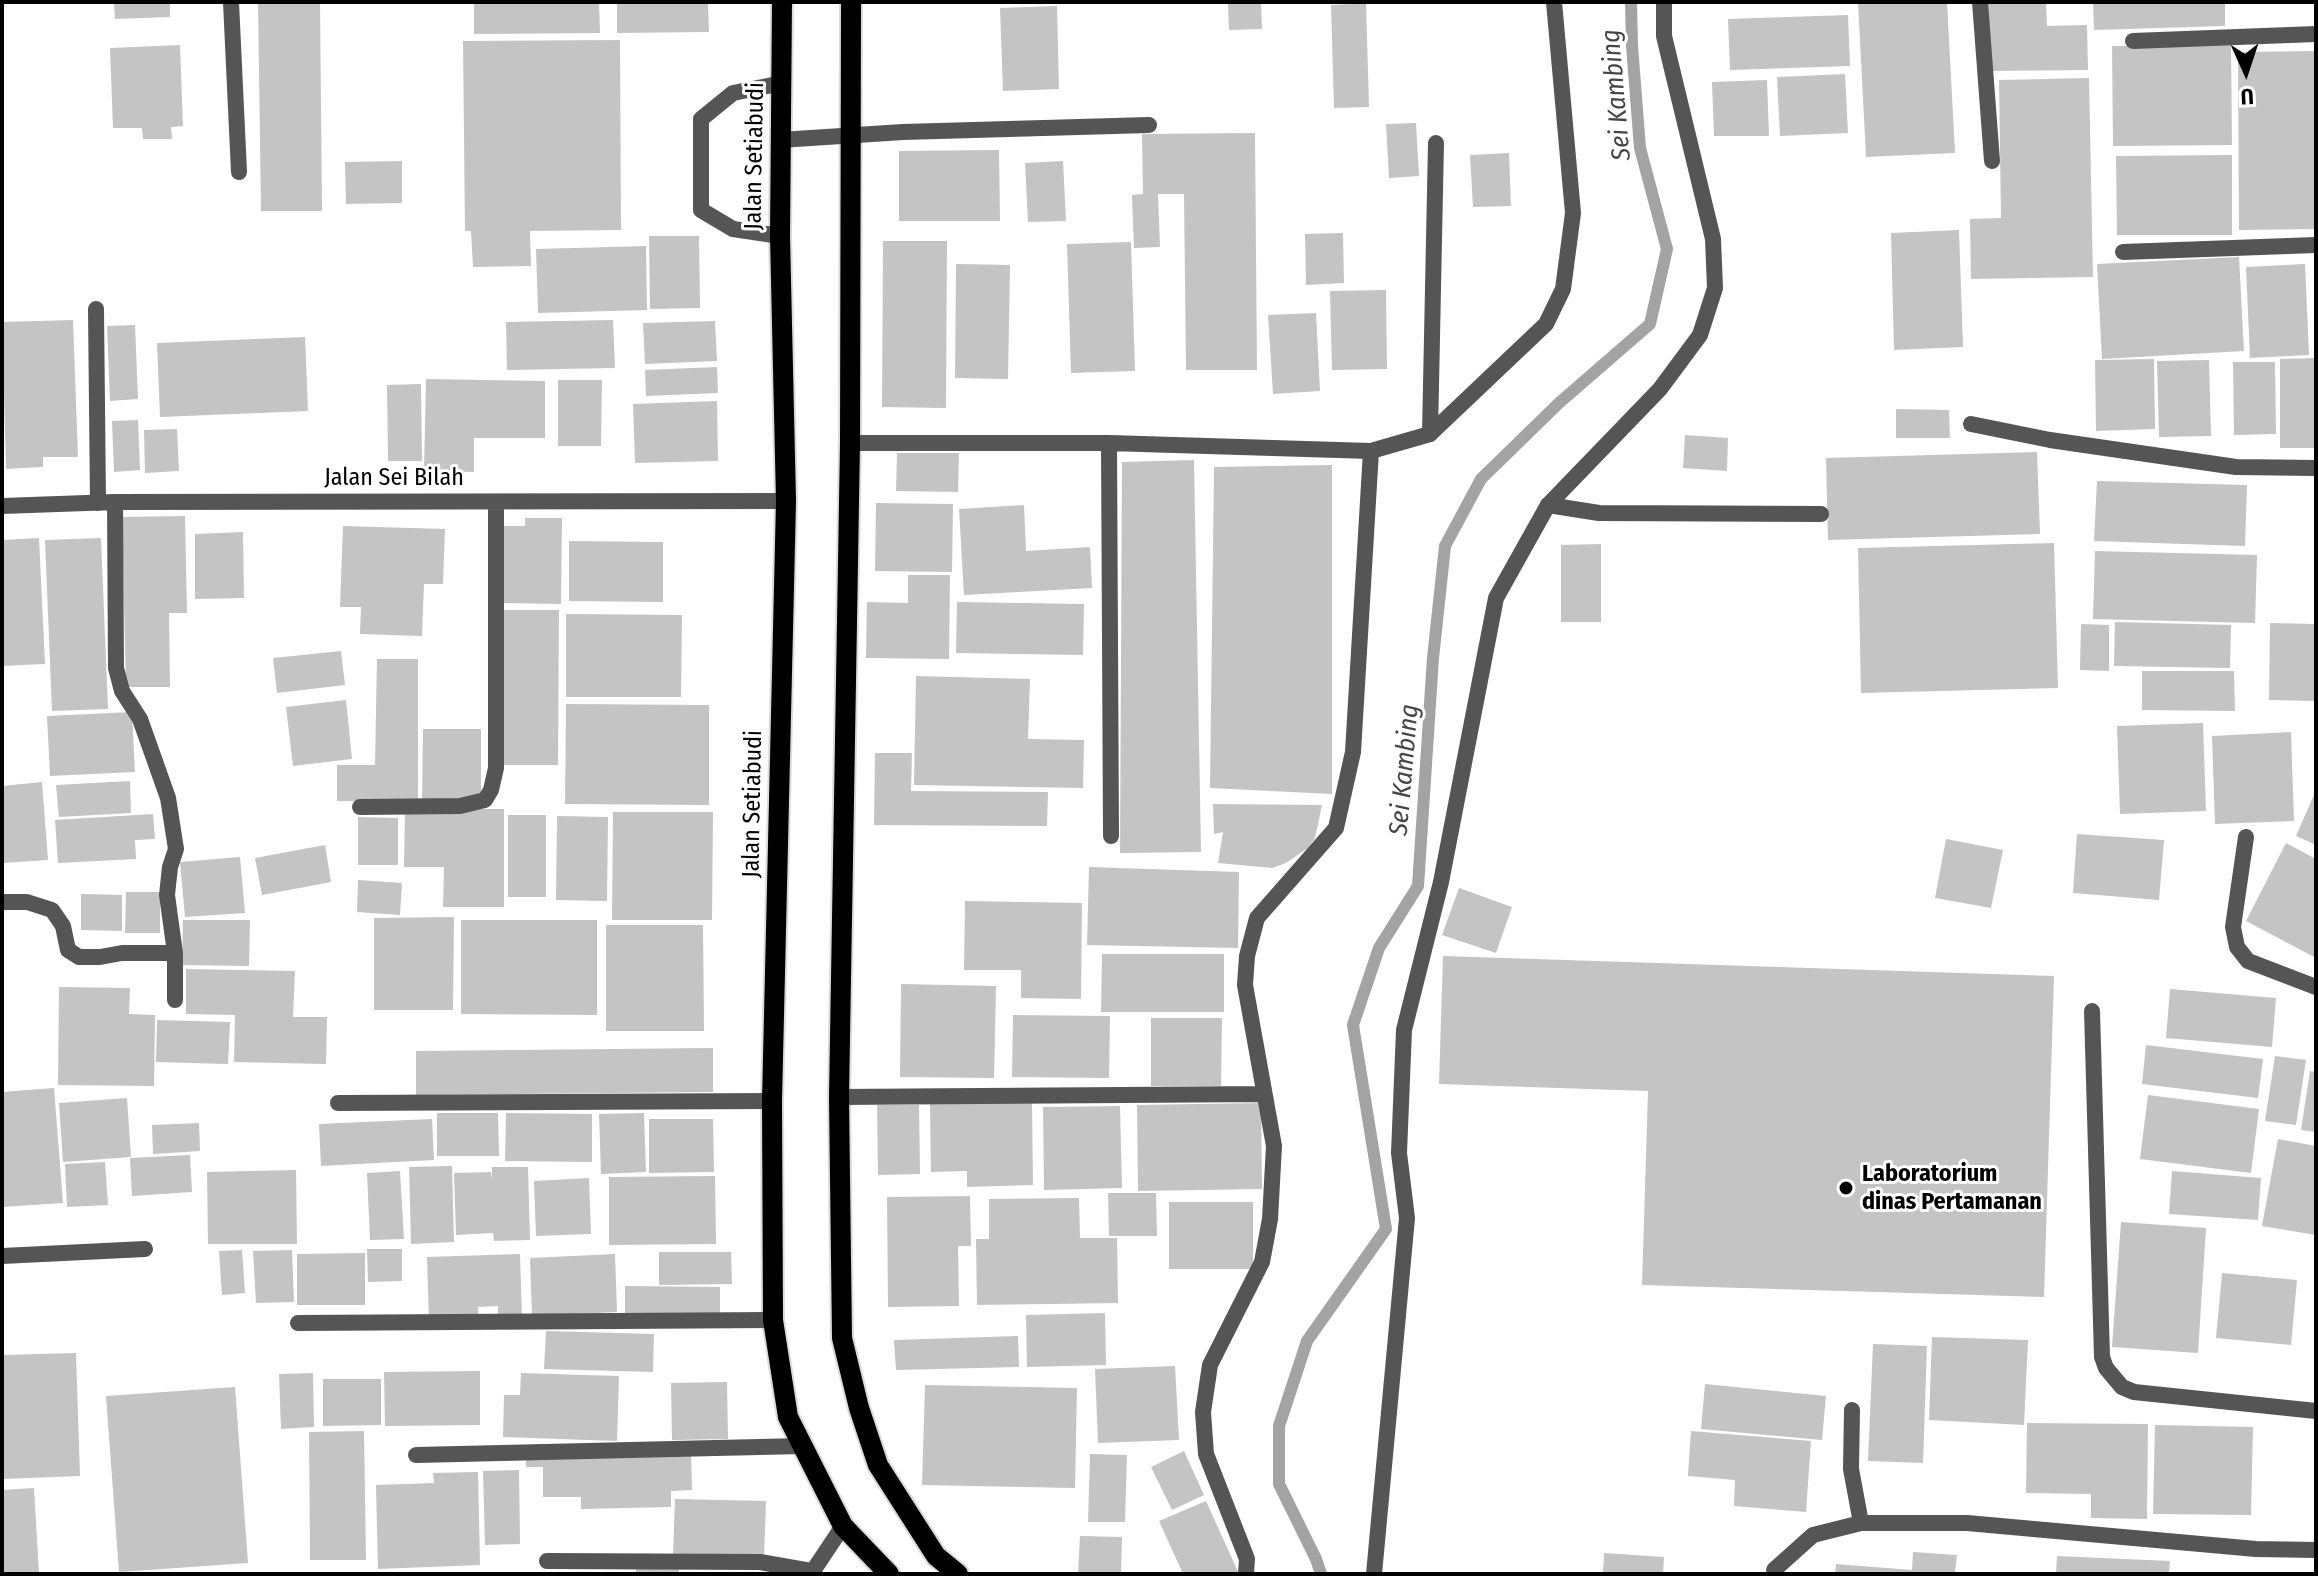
<!DOCTYPE html>
<html>
<head>
<meta charset="utf-8">
<style>
  body { margin:0 }
  #map { position:relative; width:2318px; height:1576px; overflow:hidden; background:#fff; font-family:"Fira Sans Condensed",sans-serif }
  canvas { display:block }
  .frame { position:absolute; inset:0; border:4px solid #000; pointer-events:none }
  .north { position:absolute; left:2206px; top:32px; width:80px; height:80px; -webkit-text-stroke:6px #fff; paint-order:stroke; rotate:177deg; font-size:22px; font-weight:700; line-height:32px; text-align:center; color:#000 }
  .north::after { content:''; display:block; margin:auto; width:28px; height:36px; background:#000; clip-path:polygon(50% 0,100% 100%,50% 72%,0 100%) }
</style>
</head>
<body>
<div id="map">
<canvas width="2318" height="1576"></canvas>
<div class="frame"></div>
<div class="north">U</div>
</div>
<script>
const g = document.querySelector('canvas').getContext('2d');
g.lineJoin = 'round';
const toPath = rows => new Path2D(rows.map(r => 'M' + r).join(''));
function stroke(path, color, width, dash) { g.strokeStyle = color; g.lineWidth = width; g.lineCap = dash ? 'butt' : 'round'; g.setLineDash(dash || []); g.stroke(path); }
function fill(path, color) { g.fillStyle = color; g.fill(path, 'evenodd'); }
function drawText(font, color, halo, rows, align = 'center') {
  g.font = font + ' "Fira Sans Condensed",sans-serif'; g.lineWidth = 6; g.setLineDash([]); g.textBaseline = 'middle'; g.strokeStyle = halo; g.fillStyle = color; for (const [text, x, y, turn = 0] of rows) {
    g.save(); g.translate(x, y); g.rotate((+turn || 0) * Math.PI / 180); g.textAlign = isNaN(turn) ? turn : align; if (halo) g.strokeText(text, 0, 0); g.fillText(text, 0, 0); g.restore();
  }
}
const stream = toPath([
  [1321,1574,1316,1559,1279,1484,1279,1426,1307,1341,1386,1229,1353,1025,1379,948,1418,886,1433,658,1445,546,1481,479,1559,403,1650,324,1667,249,1640,148,1632,46,1631,2]
]);
const building = toPath([
  [114,2,170,2,170,17,115,19],
  [258,2,320,2,322,211,261,211],
  [474,2,599,2,600,33,474,34],
  [617,2,708,2,709,32,617,33],
  [1858,2,1947,2,1955,153,1866,157],
  [1988,2,2046,2,2047,26,2087,25,2088,70,1989,71],
  [2093,2,2225,2,2225,26,2094,30],
  [1261,3,1262,29,1229,30,1228,4],
  [1366,3,1369,107,1334,108,1331,5],
  [1057,6,1059,89,1003,91,1000,8],
  [1848,15,1850,66,1730,70,1728,19],
  [620,40,621,230,530,231,531,266,473,267,471,231,465,231,463,41],
  [180,45,183,126,171,127,172,139,143,139,142,128,113,128,110,48],
  [2231,45,2232,145,2113,146,2112,46],
  [2316,51,2316,229,2239,230,2238,52],
  [1845,74,1848,133,1780,136,1777,77],
  [2089,78,2093,277,1971,279,1970,219,2001,218,1999,80],
  [1767,80,1769,136,1714,136,1712,82],
  [1416,123,1419,176,1389,178,1386,124],
  [1255,133,1257,370,1186,370,1184,194,1158,194,1160,247,1134,248,1132,195,1143,194,1142,134],
  [999,150,1000,221,899,221,899,151],
  [1509,153,1511,206,1473,207,1470,155],
  [2232,155,2232,235,2117,235,2116,156],
  [402,161,402,203,346,204,345,162],
  [1063,161,1066,221,1028,222,1025,163],
  [1959,230,1963,347,1894,350,1891,233],
  [1343,233,1344,283,1306,285,1305,234],
  [649,236,699,236,700,308,650,309],
  [883,241,947,241,946,408,882,407],
  [1131,242,1135,371,1071,373,1067,244],
  [646,246,647,310,538,313,536,249],
  [2239,257,2244,351,2102,359,2097,264],
  [956,264,1010,265,1008,379,955,378],
  [2305,264,2309,355,2250,358,2246,267],
  [1386,290,1387,369,1332,370,1330,291],
  [1316,313,1320,391,1273,394,1268,315],
  [73,320,78,457,43,457,43,467,6,469,2,322],
  [613,320,615,368,507,370,506,322],
  [715,321,717,361,645,364,643,323],
  [135,325,138,399,110,401,107,326],
  [305,337,308,411,160,417,157,343],
  [2316,358,2316,448,2280,448,2280,359],
  [2154,359,2155,429,2096,431,2095,360],
  [2209,360,2211,436,2159,437,2157,361],
  [2233,362,2275,362,2276,434,2234,435],
  [717,367,718,393,646,396,645,370],
  [426,379,545,381,545,438,474,438,474,472,424,471],
  [558,380,602,380,601,446,558,446],
  [421,384,422,461,388,461,387,385],
  [717,401,718,461,635,463,633,404],
  [1896,409,1949,410,1950,438,1896,438],
  [138,420,140,470,114,472,112,421],
  [177,429,179,471,145,473,144,430],
  [1685,435,1728,438,1727,471,1683,468],
  [2037,452,2040,534,1828,540,1826,458],
  [897,453,959,453,958,492,896,491],
  [1194,460,1201,852,1120,853,1122,462],
  [1332,465,1332,794,1210,788,1214,467],
  [2097,481,2247,485,2245,546,2094,541],
  [876,503,953,504,952,572,875,571],
  [1024,505,1026,551,1090,547,1092,588,964,595,959,509],
  [185,516,187,613,169,613,170,687,126,687,122,517],
  [525,518,562,518,561,604,502,603,502,526,525,526],
  [343,526,445,529,443,584,424,584,422,636,360,634,361,607,340,607],
  [243,532,244,598,195,599,195,534],
  [39,538,45,664,2,666,2,540],
  [101,538,108,709,52,711,45,540],
  [569,541,663,542,663,602,569,601],
  [2054,543,2058,688,1861,693,1858,548],
  [1601,544,1601,622,1561,622,1561,545],
  [2095,551,2257,555,2255,623,2093,619],
  [908,575,950,575,949,659,866,658,867,602,908,603],
  [957,602,1084,604,1083,655,956,653],
  [499,610,559,610,558,765,498,765],
  [566,614,682,615,681,697,566,697],
  [2115,622,2231,625,2230,668,2114,666],
  [2270,623,2316,624,2316,701,2269,700],
  [2081,624,2109,625,2109,671,2080,670],
  [341,651,345,685,277,693,273,658],
  [377,659,418,659,418,802,337,801,337,765,375,765],
  [2142,671,2234,671,2235,711,2142,710],
  [916,676,1030,679,1028,739,1084,740,1083,788,914,785],
  [346,700,352,759,293,766,286,707],
  [566,704,709,705,709,805,565,804],
  [132,712,135,772,50,776,47,716],
  [2203,723,2206,811,2120,814,2117,726],
  [423,729,481,729,481,800,422,800],
  [2291,732,2294,821,2215,824,2212,736],
  [875,753,912,753,911,791,1048,792,1047,826,874,825],
  [130,781,131,813,59,817,56,785],
  [42,782,48,860,2,863,2,786],
  [2316,790,2316,845,2296,836],
  [1213,804,1322,805,1315,838,1308,848,1286,863,1272,868,1218,863,1223,832,1214,834],
  [405,809,504,809,504,907,443,907,444,867,404,867],
  [613,812,713,812,712,920,612,920],
  [153,814,155,839,135,840,136,859,58,863,55,820],
  [508,815,546,815,546,897,508,897],
  [557,816,608,817,607,901,556,900],
  [358,817,398,818,398,865,358,865],
  [2077,834,2164,840,2159,900,2073,893],
  [1946,839,2003,850,1991,908,1935,898],
  [2286,843,2316,859,2316,958,2246,921],
  [325,845,331,882,262,895,255,858],
  [240,857,245,913,185,917,180,862],
  [1089,867,1239,872,1238,948,1087,945],
  [358,880,402,883,400,915,357,912],
  [1459,888,1512,907,1496,953,1442,935],
  [126,892,160,892,160,933,125,933],
  [81,894,122,895,122,931,81,930],
  [965,901,1082,903,1081,999,1021,998,1021,970,964,970],
  [454,917,453,1010,374,1010,374,918],
  [183,920,250,920,249,966,182,965],
  [461,920,597,920,597,1015,461,1014],
  [606,925,703,925,704,1031,606,1031],
  [1102,954,1224,954,1224,1012,1101,1012],
  [1443,956,2054,976,2044,1297,1642,1285,1648,1091,1439,1084],
  [186,969,295,971,293,1017,327,1017,326,1064,234,1062,235,1015,186,1014],
  [901,984,996,986,994,1078,900,1077],
  [59,987,130,988,129,1014,155,1015,154,1086,58,1085],
  [2170,989,2276,998,2272,1047,2166,1038],
  [1013,1015,1110,1016,1109,1078,1012,1077],
  [1151,1018,1222,1018,1221,1086,1151,1086],
  [157,1020,230,1022,228,1064,156,1062],
  [2146,1045,2263,1059,2258,1098,2142,1084],
  [713,1048,713,1092,416,1095,416,1051],
  [2275,1056,2306,1060,2296,1125,2265,1121],
  [2310,1071,2316,1072,2316,1132,2301,1130],
  [54,1088,63,1203,2,1207,2,1092],
  [2148,1095,2259,1109,2251,1173,2140,1159],
  [127,1098,131,1157,63,1162,59,1103],
  [1032,1102,1033,1185,967,1187,967,1171,931,1172,930,1104],
  [1261,1103,1262,1189,1138,1191,1137,1105],
  [877,1105,919,1105,920,1174,878,1175],
  [1120,1106,1122,1188,1044,1190,1043,1107],
  [437,1113,498,1113,499,1156,437,1156],
  [506,1113,592,1114,592,1162,505,1161],
  [644,1113,646,1172,601,1174,599,1114],
  [432,1119,434,1160,321,1166,319,1124],
  [649,1119,713,1119,714,1172,649,1173],
  [199,1123,200,1151,153,1154,152,1125],
  [2278,1139,2316,1146,2316,1235,2262,1226],
  [190,1155,192,1192,132,1196,130,1158],
  [105,1162,108,1205,67,1207,65,1164],
  [452,1166,454,1242,411,1244,409,1167],
  [492,1167,528,1167,530,1240,494,1241,493,1233,456,1235,454,1173,491,1172,492,1181],
  [296,1170,297,1244,208,1244,207,1172],
  [400,1171,404,1239,370,1240,367,1173],
  [2172,1171,2261,1178,2258,1220,2169,1214],
  [715,1176,716,1244,609,1245,609,1177],
  [589,1178,591,1234,536,1236,534,1181],
  [1108,1193,1156,1193,1157,1236,1109,1236],
  [970,1196,971,1246,958,1246,959,1306,888,1307,887,1197],
  [1079,1198,1080,1238,1117,1238,1118,1303,977,1305,976,1239,989,1239,989,1199],
  [1169,1202,1253,1202,1253,1269,1169,1269],
  [2121,1222,2206,1228,2198,1353,2112,1347],
  [367,1249,402,1249,402,1281,368,1282],
  [242,1250,245,1293,222,1295,219,1251],
  [292,1250,294,1302,256,1303,253,1251],
  [659,1252,731,1252,732,1284,659,1285],
  [365,1253,365,1305,297,1305,297,1254],
  [520,1254,522,1318,498,1318,498,1306,478,1307,478,1317,429,1319,427,1257],
  [615,1254,617,1312,532,1316,530,1258],
  [2222,1273,2297,1280,2291,1345,2216,1338],
  [625,1286,720,1287,720,1316,625,1316],
  [1105,1313,1106,1365,1027,1367,1026,1315],
  [546,1331,654,1334,653,1372,544,1369],
  [1018,1336,1019,1367,896,1370,894,1340],
  [1932,1337,2028,1340,2024,1425,1929,1420],
  [1873,1344,1927,1346,1923,1463,1868,1461],
  [76,1353,80,1476,2,1479,2,1355],
  [1175,1366,1179,1440,1098,1443,1095,1369],
  [480,1371,480,1425,385,1426,384,1372],
  [313,1373,314,1427,281,1429,279,1374],
  [521,1373,619,1376,617,1441,503,1437,504,1395,520,1395],
  [323,1379,381,1379,381,1425,323,1426],
  [727,1382,728,1439,672,1440,671,1383],
  [1705,1384,1826,1396,1822,1440,1701,1429],
  [925,1385,1077,1388,1075,1488,922,1485],
  [235,1387,248,1563,119,1572,106,1396],
  [2027,1423,2148,1424,2147,1519,2091,1518,2091,1494,2026,1493],
  [2155,1425,2253,1427,2251,1515,2153,1514],
  [364,1431,366,1560,310,1560,309,1432],
  [1691,1431,1811,1441,1806,1512,1734,1506,1735,1480,1688,1476],
  [691,1451,692,1490,671,1491,671,1507,581,1509,581,1497,543,1497,543,1467,526,1467,526,1454],
  [1184,1451,1204,1495,1172,1510,1151,1467],
  [1090,1454,1127,1455,1125,1522,1088,1522],
  [519,1470,520,1544,485,1545,483,1471],
  [478,1472,480,1565,378,1569,376,1485,434,1483,433,1473],
  [34,1488,39,1574,2,1574,2,1490],
  [675,1499,766,1501,764,1557,673,1555],
  [1206,1501,1239,1574,1183,1574,1159,1521],
  [1080,1536,1122,1537,1121,1574,1078,1574],
  [1913,1552,1957,1555,1955,1574,1835,1574,1836,1564,1912,1570],
  [1604,1553,1664,1557,1663,1574,1603,1574],
  [2057,1556,2170,1561,2169,1574,2056,1574],
  [636,1565,679,1565,679,1574,636,1574]
]);
const service = toPath([
  [780,236,733,229,701,210,701,119,733,93,782,83],
  [96,309,98,503],
  [1430,434,1436,143],
  [1548,505,1599,513,1821,514],
  [2092,1011,2102,1357,2106,1368,2122,1387,2134,1392,2316,1411],
  [1852,1410,1851,1469,1861,1523],
  [1774,1570,1813,1535,1861,1523,1967,1523,2256,1549,2316,1550]
]);
const minor = toPath([
  [231,2,239,172],
  [1980,2,1992,161],
  [2133,41,2316,34],
  [780,140,903,132,1149,125],
  [2123,252,2316,245],
  [1971,424,2050,440,2236,467,2316,468],
  [850,443,1109,443,1371,451,1430,434,1546,324,1563,289,1573,213,1554,2],
  [1109,443,1111,836],
  [2,506,115,502,786,501],
  [360,807,460,806,485,800,491,790,496,768,496,502],
  [2246,837,2233,927,2237,947,2248,961,2316,987],
  [2,902,27,902,52,910,63,926,68,950,79,957,100,957,122,953,175,953,167,895,170,867,176,849,168,798,140,719,122,691,116,668,115,502],
  [175,1000,175,953],
  [839,1097,1264,1094],
  [338,1103,772,1101],
  [2,1256,145,1249],
  [298,1323,773,1320],
  [416,1455,802,1446],
  [547,1561,760,1562,811,1571],
  [811,1574,843,1526],
  [1246,1574,1247,1559,1206,1454,1203,1412,1210,1365,1262,1262,1270,1219,1274,1146,1245,985,1247,956,1257,918,1336,828,1353,752,1371,451],
  [1374,1574,1407,1218,1399,1153,1404,1030,1441,882,1496,598,1548,505,1660,389,1700,335,1715,288,1713,239,1664,36,1664,2]
]);
const primary = toPath([
  [782,2,780,236,786,501,772,1101,773,1320,788,1417,843,1526,889,1574],
  [851,2,850,443,839,1097,842,1338,859,1408,878,1465,936,1556,958,1574]
]);
const markers = [
  [1846,1188,8,"#000"]
];
const streetNames = [
  ["Jalan Setiabudi",755,156,-89],
  ["Jalan Sei Bilah",394,478],
  ["Jalan Setiabudi",753,804,-89]
];
const poiNames = [
  ["Laboratorium",1862,1174],
  ["dinas Pertamanan",1862,1202]
];
const waterNames = [
  ["Sei Kambing",1617,95,-95],
  ["Sei Kambing",1405,770,-85]
];
stroke(stream, '#a3a3a3', 12);
fill(building, '#c4c4c4');
stroke(primary, '#dbdbdb', 24);
stroke(service, '#555', 16);
stroke(minor, '#555', 16);
stroke(primary, '#000', 20);
for (const [x, y, r, color] of markers) { const dot = new Path2D(); dot.arc(x, y, r, 0, 2 * Math.PI); g.fillStyle = color; g.fill(dot); stroke(dot, '#fff', 3); }
drawText('24px', '#000', '#fff', streetNames);
drawText('bold 24px', '#000', '#fff', poiNames, 'left');
drawText('italic 26px', '#444', '#fff', waterNames);
</script>
</body>
</html>
